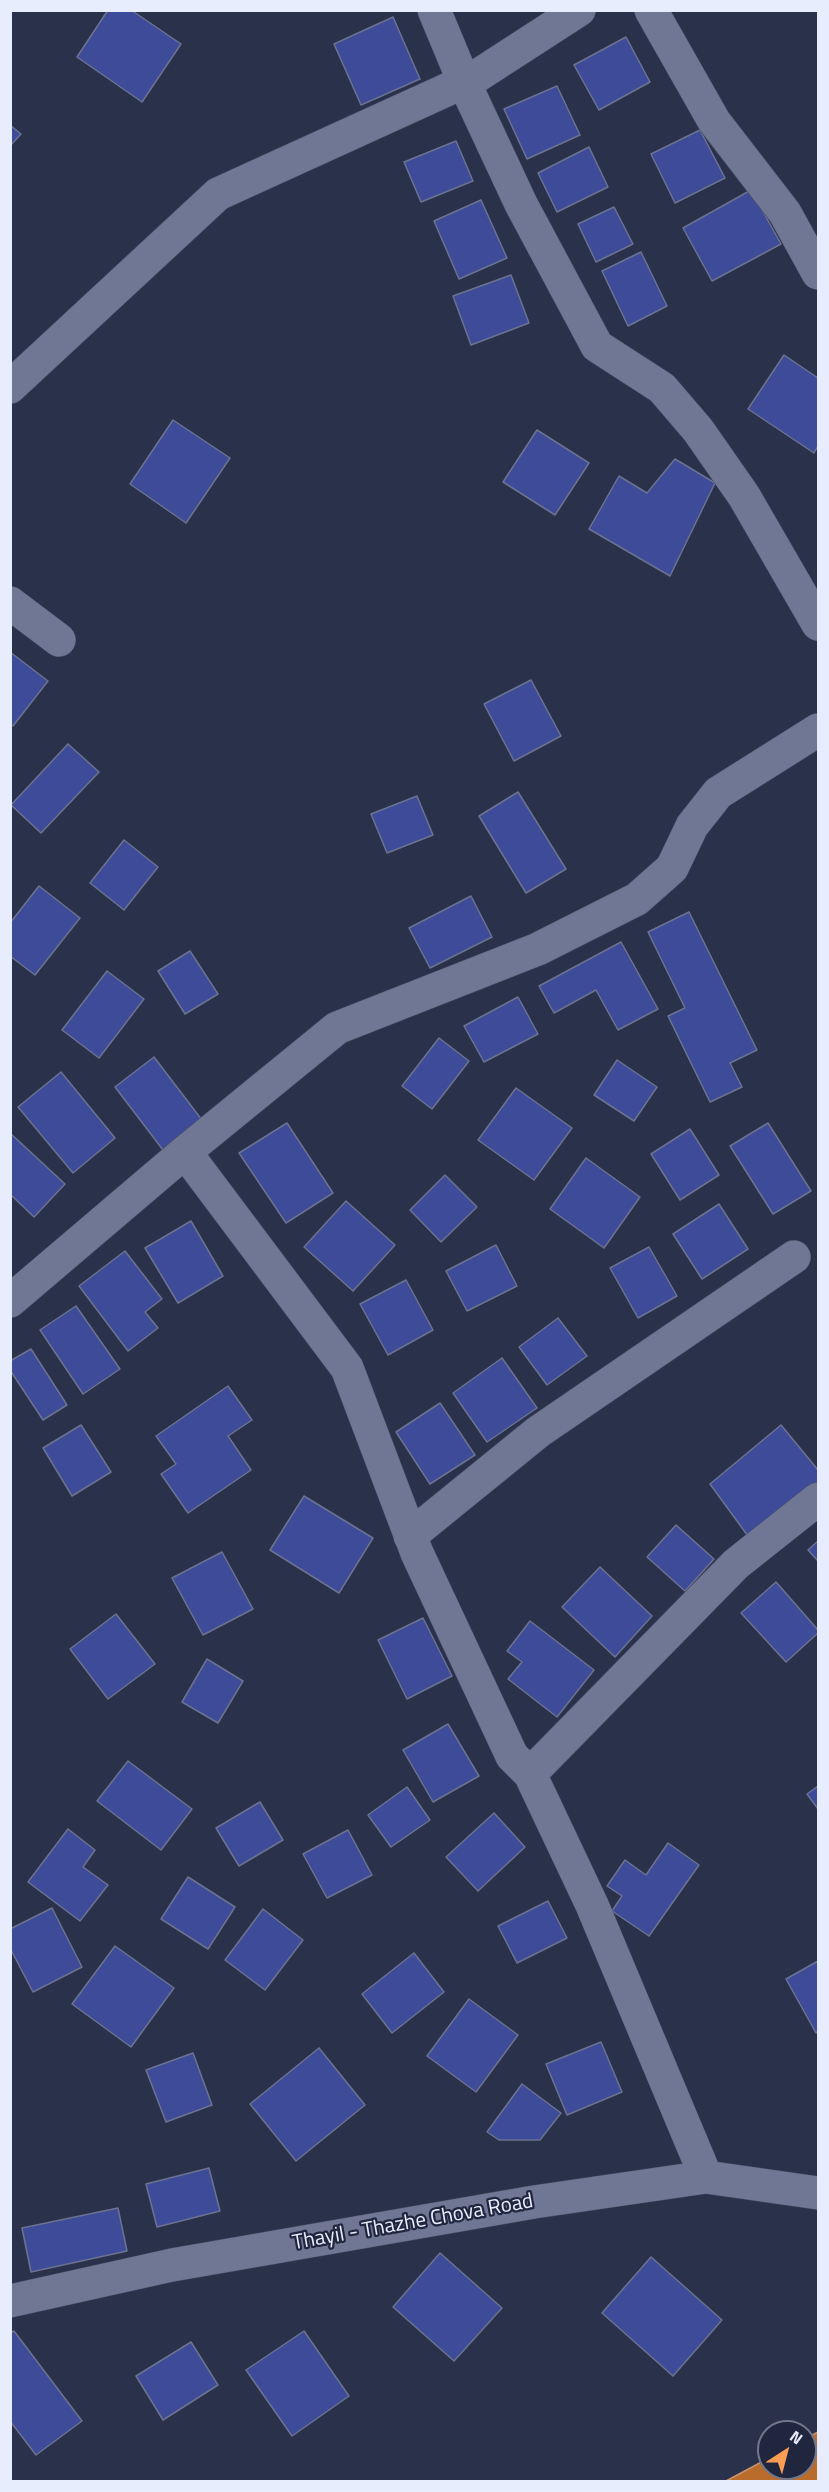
<!DOCTYPE html>
<html>
<head>
<meta charset="utf-8">
<style>
  body { margin:0 }
  #map { position:relative; width:829px; height:2492px; overflow:hidden; background:#2a314a; font-family:"Titillium Web",sans-serif }
  canvas { display:block }
  .frame { position:absolute; inset:0; border:12px solid #e8edfe; pointer-events:none }
  .north { position:absolute; left:757px; top:2420px; width:60px; height:60px; box-sizing:border-box; background:#21263f; border:2px solid #71768b; border-radius:50%; rotate:36deg; font-size:16px; font-weight:700; line-height:24px; text-align:center; color:#e8edfe }
  .north::after { content:''; display:block; margin:auto; width:21px; height:27px; background:#fc9d54; clip-path:polygon(50% 0,100% 100%,50% 72%,0 100%) }
</style>
</head>
<body>
<div id="map">
<canvas width="829" height="2492"></canvas>
<div class="frame"></div>
<div class="north">N</div>
</div>
<script>
const g = document.querySelector('canvas').getContext('2d');
g.lineJoin = 'round';
function fill(path, color) { g.fillStyle = color; g.fill(path, 'evenodd'); }
const toPath = rows => new Path2D(rows.map(r => 'M' + r).join(''));
function stroke(path, color, width, dash) { g.strokeStyle = color; g.lineWidth = width; g.lineCap = dash ? 'butt' : 'round'; g.setLineDash(dash || []); g.stroke(path); }
function drawText(font, color, halo, rows, align = 'center') {
  g.font = font + ' "Titillium Web",sans-serif'; g.lineWidth = 4.5; g.setLineDash([]); g.textBaseline = 'middle'; g.strokeStyle = halo; g.fillStyle = color; for (const [text, x, y, turn = 0] of rows) {
    g.save(); g.translate(x, y); g.rotate((+turn || 0) * Math.PI / 180); g.textAlign = isNaN(turn) ? turn : align; if (halo) g.strokeText(text, 0, 0); g.fillText(text, 0, 0); g.restore();
  }
}
const water = toPath([
  [818,2432,818,2481,726,2481,769,2458,769,2468,805,2468,805,2439,818,2432]
]);
const building = toPath([
  [108,10,131,10,181,44,142,102,77,57,108,10],
  [393,17,420,79,361,105,334,44,393,17],
  [626,37,650,82,599,110,574,65,626,37],
  [557,86,580,135,527,159,504,109,557,86],
  [10,125,21,134,10,146,10,125],
  [700,130,725,178,675,203,651,154,700,130],
  [456,141,473,181,421,202,404,162,456,141],
  [589,147,608,187,557,212,538,173,589,147],
  [751,190,781,244,712,281,683,228,751,190],
  [481,200,507,258,459,279,434,221,481,200],
  [614,207,633,244,596,262,578,224,614,207],
  [641,252,667,306,628,326,602,271,641,252],
  [511,275,529,323,471,345,453,296,511,275],
  [784,355,818,378,818,446,814,453,748,409,784,355],
  [173,420,230,458,186,523,130,484,173,420],
  [537,430,589,463,555,515,503,482,537,430],
  [675,459,715,483,670,576,589,529,619,476,647,493,675,459],
  [10,652,48,681,13,726,10,724,10,652],
  [531,680,561,736,514,761,484,704,531,680],
  [68,744,99,772,41,833,11,805,68,744],
  [518,792,566,869,526,893,479,816,518,792],
  [417,796,433,835,387,853,371,814,417,796],
  [124,840,158,867,124,910,90,883,124,840],
  [39,886,80,918,35,975,10,956,10,923,39,886],
  [471,896,492,937,430,968,409,928,471,896],
  [689,912,757,1050,730,1063,742,1087,710,1102,668,1016,685,1008,648,932,689,912],
  [621,942,658,1009,618,1030,596,990,554,1013,539,986,621,942],
  [190,951,218,994,185,1014,158,971,190,951],
  [107,971,144,999,99,1058,62,1030,107,971],
  [518,997,538,1034,484,1062,464,1026,518,997],
  [439,1038,469,1061,432,1109,402,1086,439,1038],
  [154,1057,202,1120,163,1150,115,1087,154,1057],
  [617,1060,657,1087,634,1121,594,1095,617,1060],
  [61,1072,115,1138,73,1173,18,1107,61,1072],
  [516,1088,572,1128,534,1180,478,1140,516,1088],
  [287,1123,333,1193,286,1223,239,1153,287,1123],
  [768,1123,811,1191,773,1214,730,1146,768,1123],
  [690,1129,719,1175,680,1200,651,1154,690,1129],
  [10,1133,65,1184,34,1217,10,1194,10,1133],
  [586,1158,640,1197,604,1248,550,1209,586,1158],
  [445,1175,477,1207,441,1242,410,1210,445,1175],
  [346,1201,395,1245,353,1291,304,1247,346,1201],
  [719,1204,748,1249,702,1279,673,1234,719,1204],
  [191,1221,223,1276,178,1303,145,1248,191,1221],
  [496,1245,517,1286,467,1311,446,1271,496,1245],
  [649,1247,677,1296,638,1318,610,1268,649,1247],
  [125,1251,162,1299,145,1312,158,1328,128,1351,79,1286,125,1251],
  [406,1280,433,1330,388,1355,360,1304,406,1280],
  [76,1306,120,1369,83,1394,40,1330,76,1306],
  [558,1318,587,1356,547,1385,519,1347,558,1318],
  [31,1349,67,1405,43,1420,10,1370,10,1361,31,1349],
  [502,1358,537,1408,487,1442,453,1393,502,1358],
  [228,1386,252,1420,228,1436,251,1470,188,1513,161,1474,176,1464,156,1436,228,1386],
  [440,1403,475,1455,430,1484,396,1432,440,1403],
  [81,1425,111,1472,72,1496,43,1448,81,1425],
  [781,1425,818,1470,818,1488,753,1543,710,1484,781,1425],
  [304,1496,373,1538,339,1593,270,1550,304,1496],
  [676,1525,714,1559,685,1591,647,1557,676,1525],
  [818,1541,818,1561,808,1550,818,1541],
  [222,1552,253,1609,203,1635,172,1578,222,1552],
  [600,1567,652,1616,615,1657,562,1607,600,1567],
  [776,1582,818,1630,818,1633,786,1662,741,1613,776,1582],
  [116,1614,155,1664,108,1699,70,1649,116,1614],
  [423,1618,452,1676,407,1699,378,1640,423,1618],
  [530,1621,594,1670,557,1717,508,1679,522,1662,507,1651,530,1621],
  [207,1659,243,1681,218,1723,182,1702,207,1659],
  [448,1724,479,1776,433,1802,403,1750,448,1724],
  [128,1761,192,1809,161,1850,97,1801,128,1761],
  [818,1786,818,1809,807,1794,818,1786],
  [407,1787,430,1820,391,1847,368,1815,407,1787],
  [260,1802,283,1840,239,1866,216,1828,260,1802],
  [494,1813,525,1847,478,1891,446,1857,494,1813],
  [68,1829,95,1850,83,1867,108,1885,80,1921,28,1882,68,1829],
  [348,1830,372,1875,327,1898,303,1854,348,1830],
  [668,1843,699,1865,649,1936,612,1911,622,1896,607,1886,625,1860,646,1875,668,1843],
  [188,1877,235,1907,208,1949,161,1919,188,1877],
  [548,1901,567,1938,517,1963,498,1926,548,1901],
  [52,1908,82,1967,33,1992,10,1948,10,1929,52,1908],
  [263,1909,303,1940,265,1990,225,1960,263,1909],
  [115,1946,174,1988,131,2047,72,2004,115,1946],
  [414,1953,444,1992,392,2033,362,1994,414,1953],
  [818,1961,818,2031,816,2033,786,1979,818,1961],
  [469,1999,518,2035,476,2092,427,2056,469,1999],
  [601,2042,622,2092,567,2115,546,2064,601,2042],
  [319,2048,365,2105,296,2161,250,2104,319,2048],
  [193,2053,212,2105,166,2122,146,2070,193,2053],
  [522,2084,561,2113,540,2140,499,2140,487,2132,522,2084],
  [209,2168,220,2211,157,2227,146,2184,209,2168],
  [118,2208,127,2251,31,2272,22,2228,118,2208],
  [440,2253,502,2308,454,2361,393,2307,440,2253],
  [651,2257,722,2320,673,2376,602,2313,651,2257],
  [14,2331,82,2421,36,2455,10,2421,10,2333,14,2331],
  [304,2331,349,2396,292,2436,246,2370,304,2331],
  [191,2342,218,2385,163,2420,136,2376,191,2342]
]);
const minor = toPath([
  [434,10,464,82,521,204,597,346,662,388,698,430,744,496,818,624],
  [651,10,714,121,785,213,818,273],
  [10,387,218,194,477,76,579,10],
  [10,603,59,640],
  [185,1152,347,1368,417,1553,512,1756,530,1774,592,1905,706,2177],
  [10,1301,185,1152,337,1028,538,949,637,899,672,868,692,826,718,793,818,730],
  [410,1536,538,1432,794,1257],
  [530,1774,736,1564,818,1499],
  [10,2301,172,2265,534,2202,706,2177,818,2193]
]);
const streetNames = [
  ["Thayil - Thazhe Chova Road",413,2223,-10]
];
fill(water, '#ba6c2d');
stroke(water, '#c8936c', 1.5);
fill(building, '#3e4b98');
stroke(building, '#6b7391', 1.5);
stroke(minor, '#4a4f66', 34);
stroke(minor, '#6f7795', 33);
drawText('21px', '#e8edfe', '#21263f', streetNames);
</script>
</body>
</html>
